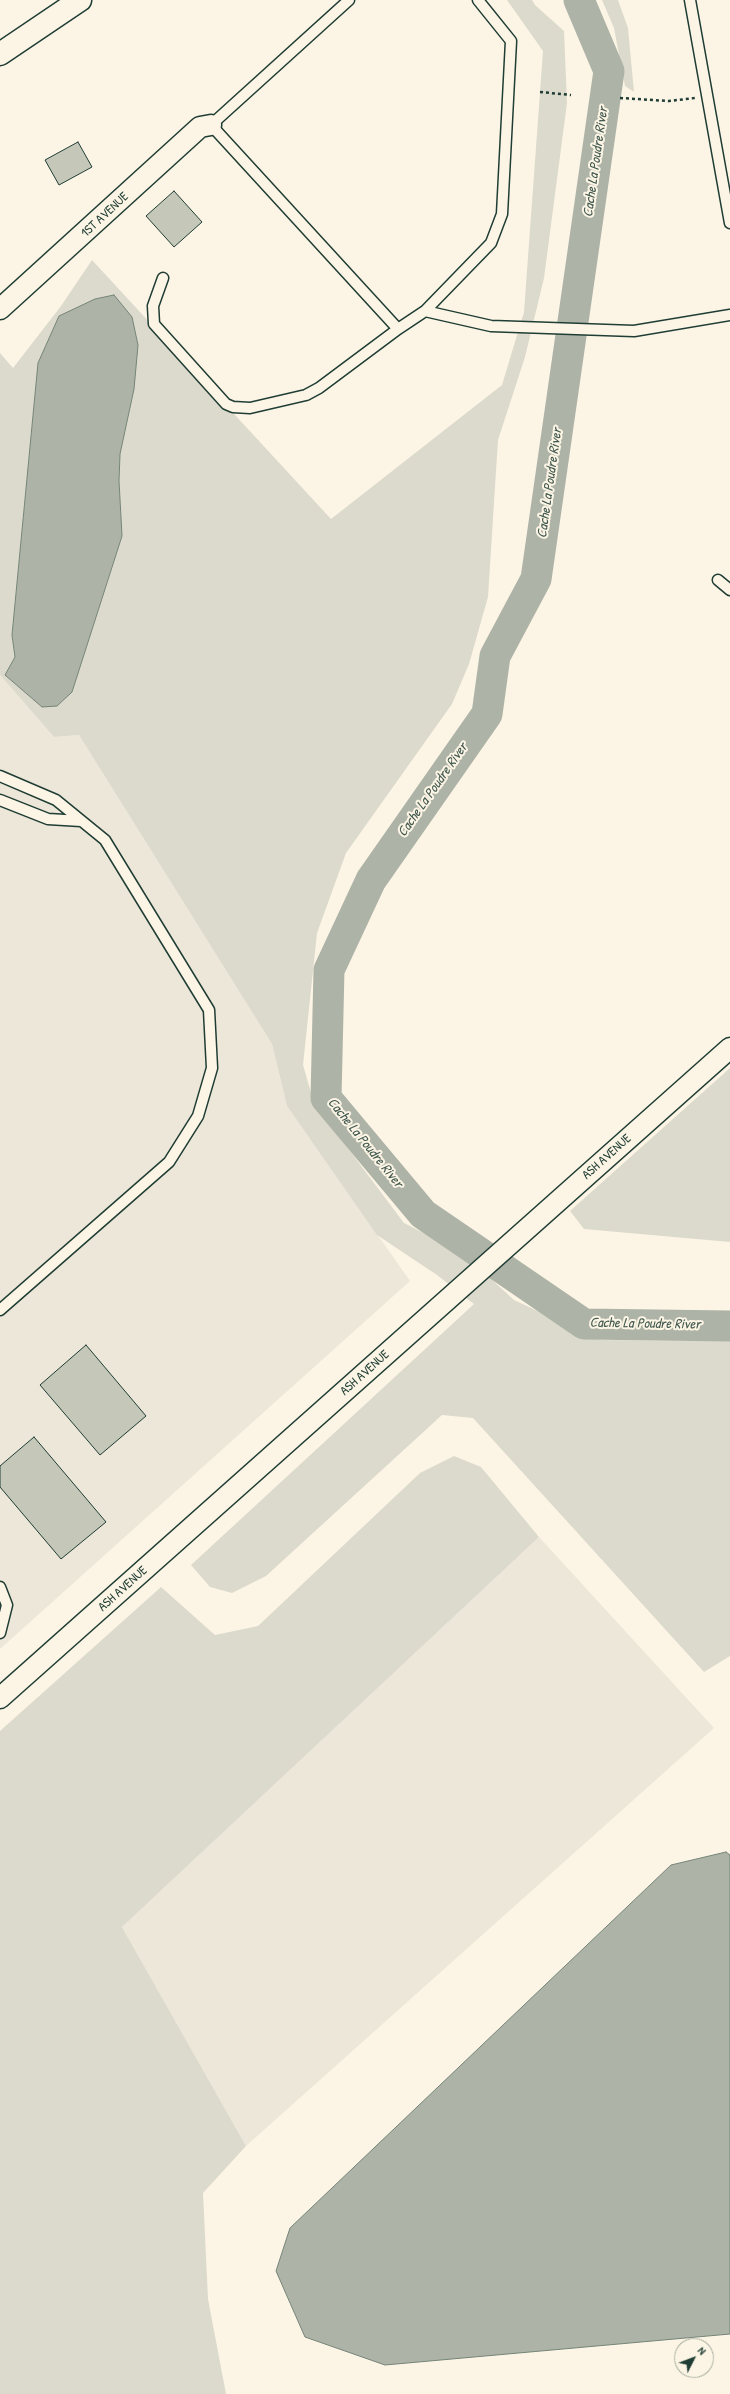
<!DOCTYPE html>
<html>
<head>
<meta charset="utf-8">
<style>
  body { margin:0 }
  #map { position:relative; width:730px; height:2394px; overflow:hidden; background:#fcf5e5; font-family:"Patrick Hand",sans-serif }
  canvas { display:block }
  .north { position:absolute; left:674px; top:2338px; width:40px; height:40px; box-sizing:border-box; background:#fcf5e5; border:1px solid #a4ab9e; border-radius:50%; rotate:48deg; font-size:11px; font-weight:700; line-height:16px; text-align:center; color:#1f3d34 }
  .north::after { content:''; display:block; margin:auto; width:14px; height:18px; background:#1f3d34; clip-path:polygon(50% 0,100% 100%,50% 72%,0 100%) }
</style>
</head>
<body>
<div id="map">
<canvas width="730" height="2394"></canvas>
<div class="north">N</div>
</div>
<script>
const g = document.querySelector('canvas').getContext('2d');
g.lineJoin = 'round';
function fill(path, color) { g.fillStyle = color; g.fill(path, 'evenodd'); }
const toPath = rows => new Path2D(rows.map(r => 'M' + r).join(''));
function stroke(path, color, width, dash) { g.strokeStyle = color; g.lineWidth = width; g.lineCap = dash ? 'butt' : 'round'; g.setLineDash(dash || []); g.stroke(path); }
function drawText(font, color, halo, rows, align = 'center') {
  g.font = font + ' "Patrick Hand",sans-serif'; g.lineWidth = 4; g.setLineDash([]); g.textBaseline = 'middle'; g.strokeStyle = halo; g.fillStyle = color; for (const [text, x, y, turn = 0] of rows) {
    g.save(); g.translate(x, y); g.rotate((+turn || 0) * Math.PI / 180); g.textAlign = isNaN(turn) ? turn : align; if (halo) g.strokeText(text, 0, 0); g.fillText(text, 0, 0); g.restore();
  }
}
const built = toPath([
  [0,675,54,737,79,735,272,1044,287,1106,410,1281,0,1649],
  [539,1537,714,1728,246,2146,122,1927]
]);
const green = toPath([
  [507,0,532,0,535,5,564,31,567,103,544,278,525,357,498,440,488,597,469,664,452,704,346,853,317,933,303,1065,314,1103,404,1223,463,1253,514,1300,600,1340,730,1341,730,1656,704,1672,473,1418,442,1415,266,1576,232,1593,210,1587,191,1565,474,1304,437,1275,377,1235,287,1106,272,1044,79,735,54,737,0,675,0,353,13,368,61,306,92,260,331,519,502,385,524,312,543,51],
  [38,363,134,389,120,454,119,481,122,536,72,692,5,675,15,657,12,635],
  [602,0,618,0,628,28,634,92,625,86,614,28],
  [730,1068,730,1242,584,1229,570,1211],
  [454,1456,481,1467,539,1537,122,1927,246,2146,203,2193,208,2299,226,2394,0,2394,0,1731,161,1587,215,1635,258,1626,420,1473]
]);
const water = toPath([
  [114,295,132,317,138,345,134,389,120,454,119,481,122,536,72,692,57,706,42,707,5,675,15,657,12,635,38,363,59,316,95,299,114,295],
  [726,1852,730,1855,730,2334,385,2365,305,2337,276,2271,290,2228,671,1865,726,1852]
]);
const river = toPath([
  [579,0,609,71,536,579,495,656,487,714,371,880,329,970,326,1098,423,1214,584,1324,730,1326]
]);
const building = toPath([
  [78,142,92,167,59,185,45,160,78,142],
  [174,191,202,222,174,247,146,216,174,191],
  [86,1345,146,1416,100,1455,40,1385,86,1345],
  [34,1437,106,1522,61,1559,0,1487,0,1466,34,1437]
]);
const path = toPath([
  [540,92,571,95],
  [620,98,669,101,695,98]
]);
const lane = toPath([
  [349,0,211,125,398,329,425,311,491,243,502,214,511,41,478,0],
  [690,0,730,223],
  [163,278,153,306,154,324,226,404,233,407,250,408,306,395,319,388,398,329],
  [425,311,491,326,634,331,730,315],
  [718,580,730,590],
  [0,776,56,800,105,840,209,1010,212,1068,198,1116,169,1162,0,1310],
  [0,800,48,819,81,821],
  [0,1587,7,1605,0,1633]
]);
const street = toPath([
  [0,309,200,127,211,125],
  [0,1698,730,1048]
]);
const highway = toPath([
  [0,54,80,0]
]);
const streetNames = [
  ["1ST AVENUE",105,215,-43],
  ["ASH AVENUE",607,1157,-42],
  ["ASH AVENUE",365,1373,-42],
  ["ASH AVENUE",123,1589,-42]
];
const waterNames = [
  ["Cache La Poudre River",596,162,-82],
  ["Cache La Poudre River",550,483,-82],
  ["Cache La Poudre River",433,790,-55],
  ["Cache La Poudre River",365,1143,51],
  ["Cache La Poudre River",645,1324,1]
];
fill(built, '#ece7d8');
fill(green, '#dcdacc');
fill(water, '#aeb3a7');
stroke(water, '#758479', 1);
stroke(river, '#aeb3a7', 31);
fill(building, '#c5c7b9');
stroke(building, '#1f3d34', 1);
stroke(lane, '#1f3d34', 13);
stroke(street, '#1f3d34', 23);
stroke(highway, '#1f3d34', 25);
stroke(path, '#1f3d34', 2.5, [3, 3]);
stroke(lane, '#fcf5e5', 10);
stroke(street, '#fcf5e5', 20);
stroke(highway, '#fcf5e5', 22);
drawText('13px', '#1f3d34', '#fcf5e5', streetNames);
drawText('italic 14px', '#435a51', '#fcf5e5', waterNames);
</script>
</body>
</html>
